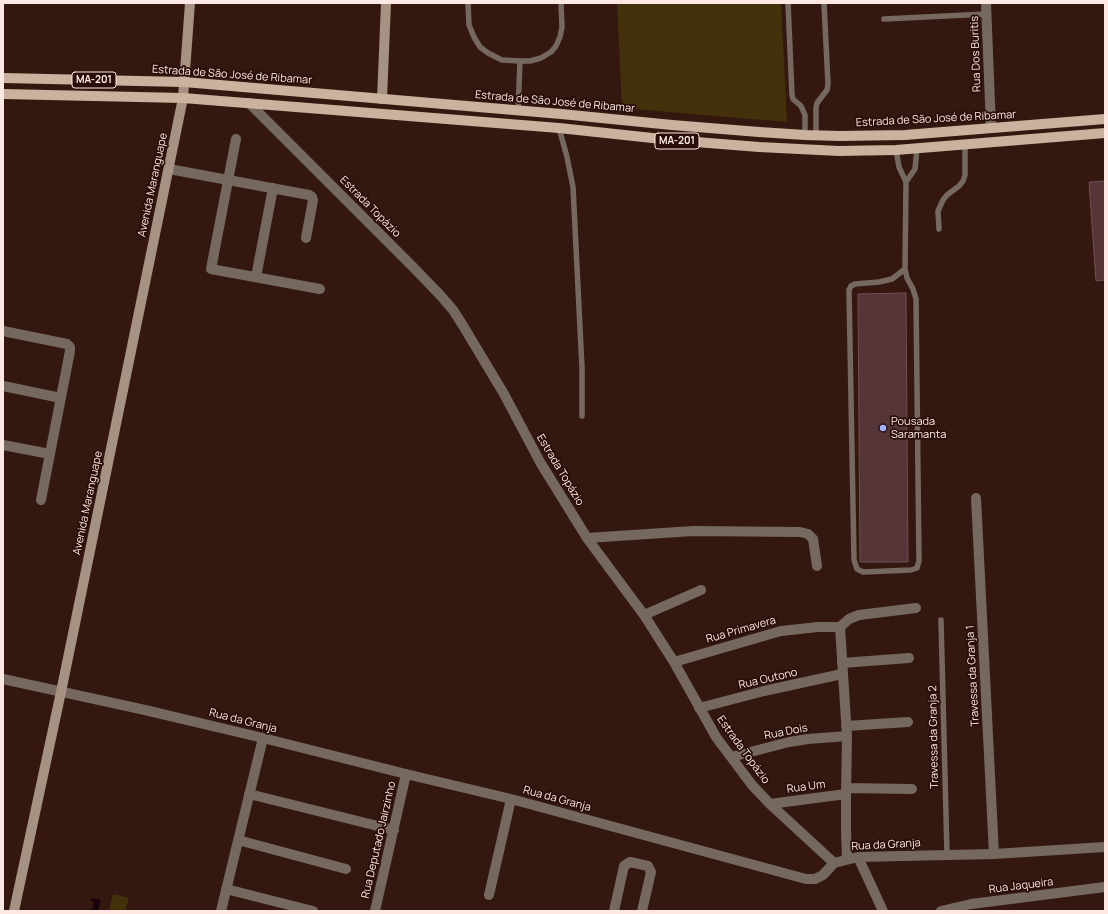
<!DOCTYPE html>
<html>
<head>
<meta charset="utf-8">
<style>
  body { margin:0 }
  #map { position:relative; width:1108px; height:914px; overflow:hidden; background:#341810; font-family:Manrope,sans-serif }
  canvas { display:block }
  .frame { position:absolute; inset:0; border:4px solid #fde8e3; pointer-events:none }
</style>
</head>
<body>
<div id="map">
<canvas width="1108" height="914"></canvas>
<div class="frame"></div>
</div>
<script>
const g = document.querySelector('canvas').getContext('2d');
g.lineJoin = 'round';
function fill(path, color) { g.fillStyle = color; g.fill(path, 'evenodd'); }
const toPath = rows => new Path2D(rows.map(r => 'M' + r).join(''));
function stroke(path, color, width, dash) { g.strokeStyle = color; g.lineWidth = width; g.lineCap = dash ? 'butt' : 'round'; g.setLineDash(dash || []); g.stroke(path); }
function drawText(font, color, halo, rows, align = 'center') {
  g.font = font + ' Manrope,sans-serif'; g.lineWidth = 3.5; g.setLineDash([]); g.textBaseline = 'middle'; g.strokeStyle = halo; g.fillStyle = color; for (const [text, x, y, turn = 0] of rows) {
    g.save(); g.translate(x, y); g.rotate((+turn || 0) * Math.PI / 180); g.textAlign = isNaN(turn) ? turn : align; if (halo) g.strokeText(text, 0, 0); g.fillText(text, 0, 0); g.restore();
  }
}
const green = toPath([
  [617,3,781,3,787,122,622,108],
  [113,894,129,898,125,911,109,911]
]);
const water = toPath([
  [91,898,101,900,98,911,90,911,90,909,93,909,94,902,91,901]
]);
const building = toPath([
  [1105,181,1105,280,1096,281,1089,182,1105,181],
  [906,293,908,562,860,562,858,294,906,293]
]);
const lane = toPath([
  [468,3,469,25,474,37,480,47,488,53,502,60,520,61,530,61,541,58,551,52,556,46,560,37,562,27,561,3],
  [788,3,792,95,793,99,801,106,805,115,805,135],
  [884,19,987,14],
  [518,110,520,61],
  [559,128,567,157,573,187,582,368,582,416],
  [816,135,816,108,817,103,827,90,828,84,824,3],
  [896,150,899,167,906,182,905,269,907,278,913,289,916,299,919,561,917,568,911,570,863,572,857,569,854,560,849,290,851,286,855,284,879,282,892,279,905,269],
  [906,182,915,169,917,148],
  [939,229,938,211,943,200,947,195,959,186,963,181,965,175,965,144],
  [941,620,947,854]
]);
const street = toPath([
  [986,3,991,128],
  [249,103,414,268,441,296,453,310,462,324,504,394,540,462,587,538,644,615,674,662,716,737,752,785,770,804,834,863],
  [236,139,211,269,320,289],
  [169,169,309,195,312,197,313,200,306,238],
  [256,277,273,188],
  [3,331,67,344,70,347,70,351,41,500],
  [3,386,61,398],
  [3,445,50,454],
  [976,498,994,854],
  [587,538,693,531,800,532,808,534,813,539,817,566],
  [644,615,701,590],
  [840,627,847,736,846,794,846,831,847,859],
  [840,627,849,619,859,615,916,608],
  [674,662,781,631,818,627,840,627],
  [842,663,909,658],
  [3,679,145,710,263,738,406,774,511,799,806,879,815,879,823,875,834,863,858,857,994,854,1105,847],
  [699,708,764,691,842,674],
  [846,726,908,722],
  [731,757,789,742,808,739,847,736],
  [846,788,912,789],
  [249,794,394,830],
  [770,804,846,794],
  [238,840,346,869],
  [858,857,883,911],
  [226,889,313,911],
  [489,895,511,799],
  [221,911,263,738],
  [375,911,406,774],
  [614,911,624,866,630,862,648,866,651,872,642,911],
  [941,911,971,904,1105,887]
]);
const secondary = toPath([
  [382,99,386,3],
  [14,911,61,692,183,98,190,3]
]);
const primary = toPath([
  [3,78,184,82,561,114,672,125,759,132,805,135,840,136,905,135,1105,119],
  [3,94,183,98,559,128,671,140,759,147,839,151,896,150,1105,133]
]);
const markers = [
  [883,428,4,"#a5b1fc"]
];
const shields = [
  [94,80,44],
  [677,141,44]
];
const shieldNames = [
  ["MA-201",94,80],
  ["MA-201",677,141]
];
const streetNames = [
  ["Rua Dos Buritis",976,54,-92],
  ["Estrada de São José de Ribamar",232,75,4],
  ["Estrada de São José de Ribamar",555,102,5],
  ["Estrada de São José de Ribamar",936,119,-3],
  ["Avenida Maranguape",153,185,-78],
  ["Estrada Topázio",370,207,45],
  ["Estrada Topázio",560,470,59],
  ["Avenida Maranguape",88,503,-78],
  ["Rua Primavera",741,630,-16],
  ["Travessa da Granja 1",973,676,-93],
  ["Rua Outono",768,679,-13],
  ["Rua da Granja",243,721,14],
  ["Rua Dois",786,732,-11],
  ["Travessa da Granja 2",934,737,-91],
  ["Estrada Topázio",743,750,54],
  ["Rua Um",806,787,-8],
  ["Rua da Granja",557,799,15],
  ["Rua Deputado Jairzinho",379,840,-77],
  ["Rua da Granja",886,845,-3],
  ["Rua Jaqueira",1021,886,-7]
];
const poiNames = [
  ["Pousada",891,422],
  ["Saramanta",891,435]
];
fill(green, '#42310a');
fill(water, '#19000d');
fill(building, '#563539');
stroke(building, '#704e51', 1);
stroke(lane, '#75695f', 5.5);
stroke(street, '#75695f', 10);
stroke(secondary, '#a69283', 10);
stroke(primary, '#cbb29e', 10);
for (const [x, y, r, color] of markers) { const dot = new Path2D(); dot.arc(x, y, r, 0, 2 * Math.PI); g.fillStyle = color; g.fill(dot); stroke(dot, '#290e07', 1.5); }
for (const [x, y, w] of shields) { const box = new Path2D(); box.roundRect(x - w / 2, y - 8, w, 16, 3); g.fillStyle = '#290e07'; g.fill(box); stroke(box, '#fde8e3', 1); }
drawText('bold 10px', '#fde8e3', null, shieldNames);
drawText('11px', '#fde8e3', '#290e07', streetNames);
drawText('11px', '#fde8e3', '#290e07', poiNames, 'left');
</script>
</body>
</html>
